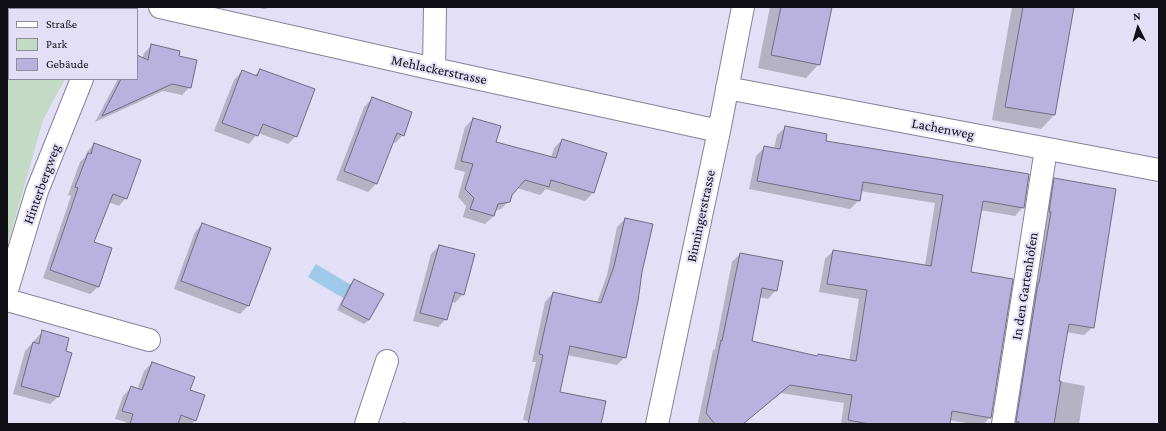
<!DOCTYPE html>
<html>
<head>
<meta charset="utf-8">
<style>
  body { margin:0 }
  #map { position:relative; width:1166px; height:431px; overflow:hidden; background:#e2dff6; font-family:"Crimson Pro",serif }
  canvas { display:block }
  .frame { position:absolute; inset:0; border:8px solid #100f16; pointer-events:none }
  .legend { position:absolute; left:8px; top:8px; width:130px; height:72px; box-sizing:border-box; background:#e2dff6; border:1px solid #8e8c9c; margin:0; padding:5px 7px; list-style:none; font-size:12px; color:#100f16 }
  .legend li { display:flex; align-items:center; gap:8px; height:20px }
  .legend b { width:20px; border:1px solid #8e8c9c }
  .north { position:absolute; left:1118px; top:8px; width:40px; height:40px; -webkit-text-stroke:3px #e2dff6; paint-order:stroke; rotate:355deg; font-size:11px; font-weight:700; line-height:16px; text-align:center; color:#100f16 }
  .north::after { content:''; display:block; margin:auto; width:14px; height:18px; background:#100f16; clip-path:polygon(50% 0,100% 100%,50% 72%,0 100%) }
</style>
</head>
<body>
<div id="map">
<canvas width="1166" height="431"></canvas>
<div class="frame"></div>
<ul class="legend">
<li><b style="height:5px;background:#fff"></b>Straße</li>
<li><b style="height:11px;background:#c3dac5"></b>Park</li>
<li><b style="height:11px;background:#b9b2de"></b>Gebäude</li>
</ul>
<div class="north">N</div>
</div>
<script>
const g = document.querySelector('canvas').getContext('2d');
g.lineJoin = 'round';
function fill(path, color) { g.fillStyle = color; g.fill(path, 'evenodd'); }
const toPath = rows => new Path2D(rows.map(r => 'M' + r).join(''));
function stroke(path, color, width, dash) { g.strokeStyle = color; g.lineWidth = width; g.lineCap = dash ? 'butt' : 'round'; g.setLineDash(dash || []); g.stroke(path); }
function drawText(font, color, halo, rows, align = 'center') {
  g.font = font + ' "Crimson Pro",serif'; g.lineWidth = 4; g.setLineDash([]); g.textBaseline = 'middle'; g.strokeStyle = halo; g.fillStyle = color; for (const [text, x, y, turn = 0] of rows) {
    g.save(); g.translate(x, y); g.rotate((+turn || 0) * Math.PI / 180); g.textAlign = isNaN(turn) ? turn : align; if (halo) g.strokeText(text, 0, 0); g.fillText(text, 0, 0); g.restore();
  }
}
const green = toPath([
  [7,7,116,7,113,9,9,9,9,79,65,79,43,120,7,247]
]);
const water = toPath([
  [316,264,351,285,343,298,308,277]
]);
const shadow = toPath([
  [256,7,273,7,264,9],
  [770,7,830,7,819,64,806,78,758,68],
  [1012,7,1073,7,1054,115,1041,129,992,120],
  [152,45,178,56,190,87,182,95,163,91,95,122,118,79,137,79,137,56,142,58,144,53],
  [260,70,296,136,288,144,258,133,249,144,214,131,234,80,242,71,254,76],
  [372,99,403,135,395,143,392,142,376,184,368,192,336,180,364,107],
  [473,119,495,143,551,158,554,148,562,140,605,154,593,193,585,201,546,189,540,195,517,188,511,195,509,201,501,209,495,211,494,216,485,224,463,217,466,206,458,197,465,172,454,169,465,127],
  [786,127,824,142,1023,207,1015,216,980,210,970,273,990,417,984,424,972,424,949,420,949,424,841,424,844,403,781,393,743,424,699,424,698,422,713,350,715,349,732,262,740,254,776,290,768,299,759,297,750,342,816,357,849,361,859,299,819,292,825,259,833,251,925,265,935,203,860,191,859,200,850,209,749,189,756,156,765,147,774,149,777,135],
  [94,144,126,198,119,206,108,202,93,242,111,249,98,287,90,294,43,278,71,196,68,195,80,162,85,157,87,152],
  [1054,179,1093,327,1084,335,1066,332,1058,381,1085,386,1079,424,1009,424,1046,188],
  [625,219,625,357,617,365,567,355,559,393,600,424,536,424,536,423,523,420,536,362,532,362,545,302,553,293,597,303,607,275,617,227],
  [202,224,269,248,248,306,240,314,174,289,195,232],
  [439,246,463,294,455,303,451,301,446,319,438,327,413,321,431,254],
  [355,280,369,320,364,324,337,310,350,284],
  [43,331,64,352,59,396,50,404,13,394,25,351],
  [152,363,188,391,195,420,192,424,125,424,126,422,115,419,123,396,131,388,137,390,144,371],
  [403,422,410,424,401,424]
]);
const building = toPath([
  [781,7,832,7,820,65,771,55,781,7],
  [1023,7,1074,7,1055,115,1005,107,1023,7],
  [151,44,180,51,179,56,197,60,191,88,172,84,102,116,121,79,137,79,137,55,148,60,151,44],
  [260,69,315,89,297,137,263,124,258,136,222,123,242,70,257,76,260,69],
  [372,97,412,112,404,136,397,133,377,184,344,171,372,97],
  [473,118,501,126,496,142,556,158,562,139,607,153,594,193,551,180,549,187,525,180,512,195,510,202,498,204,494,216,470,209,474,198,465,189,473,164,461,161,473,118],
  [785,126,827,134,826,141,1029,174,1024,208,983,201,971,272,1013,279,991,418,952,411,950,424,869,424,848,420,852,395,790,385,743,424,715,424,706,413,721,340,722,341,740,253,783,261,777,291,762,288,752,341,817,356,818,354,856,361,867,290,827,284,833,250,931,266,943,195,863,182,860,201,757,181,764,146,780,149,785,126],
  [94,143,141,160,127,199,113,194,94,242,112,248,99,287,50,270,78,188,75,187,88,153,91,154,94,143],
  [1054,178,1116,189,1094,328,1069,324,1059,381,1061,381,1054,424,1018,424,1019,422,1016,422,1038,283,1039,283,1051,212,1049,212,1054,178],
  [625,218,653,224,642,272,638,301,626,358,570,346,560,392,606,401,601,424,528,424,543,355,539,354,553,292,601,303,614,266,625,218],
  [202,223,271,248,249,306,181,281,202,223],
  [439,245,475,254,464,295,455,292,447,320,420,313,439,245],
  [354,279,384,294,369,320,341,305,354,279],
  [42,330,69,338,66,351,72,353,59,397,21,386,33,342,39,344,42,330],
  [152,362,195,377,190,390,205,395,196,421,181,415,178,424,130,424,133,414,122,411,131,386,142,390,152,362]
]);
const minor = toPath([
  [160,7,434,69,719,131],
  [124,9,126,7],
  [434,69,435,7],
  [727,88,1159,170],
  [7,290,37,191,82,79],
  [7,300,149,340],
  [366,424,387,361],
  [657,424,719,131,743,7],
  [1003,424,1046,149]
]);
const streetNames = [
  ["Mehlackerstrasse",439,70,12],
  ["Lachenweg",943,129,11],
  ["Hinterbergweg",42,184,-70],
  ["Binningerstrasse",701,216,-78],
  ["In den Gartenhöfen",1025,286,-81]
];
fill(green, '#c3dac5');
fill(water, '#a0cae9');
fill(shadow, '#0003');
fill(building, '#b9b2de');
stroke(building, '#706d81', 1);
stroke(minor, '#868398', 24);
stroke(minor, '#fff', 22);
drawText('14px', '#100f16', '#e2dff6', streetNames);
</script>
</body>
</html>
